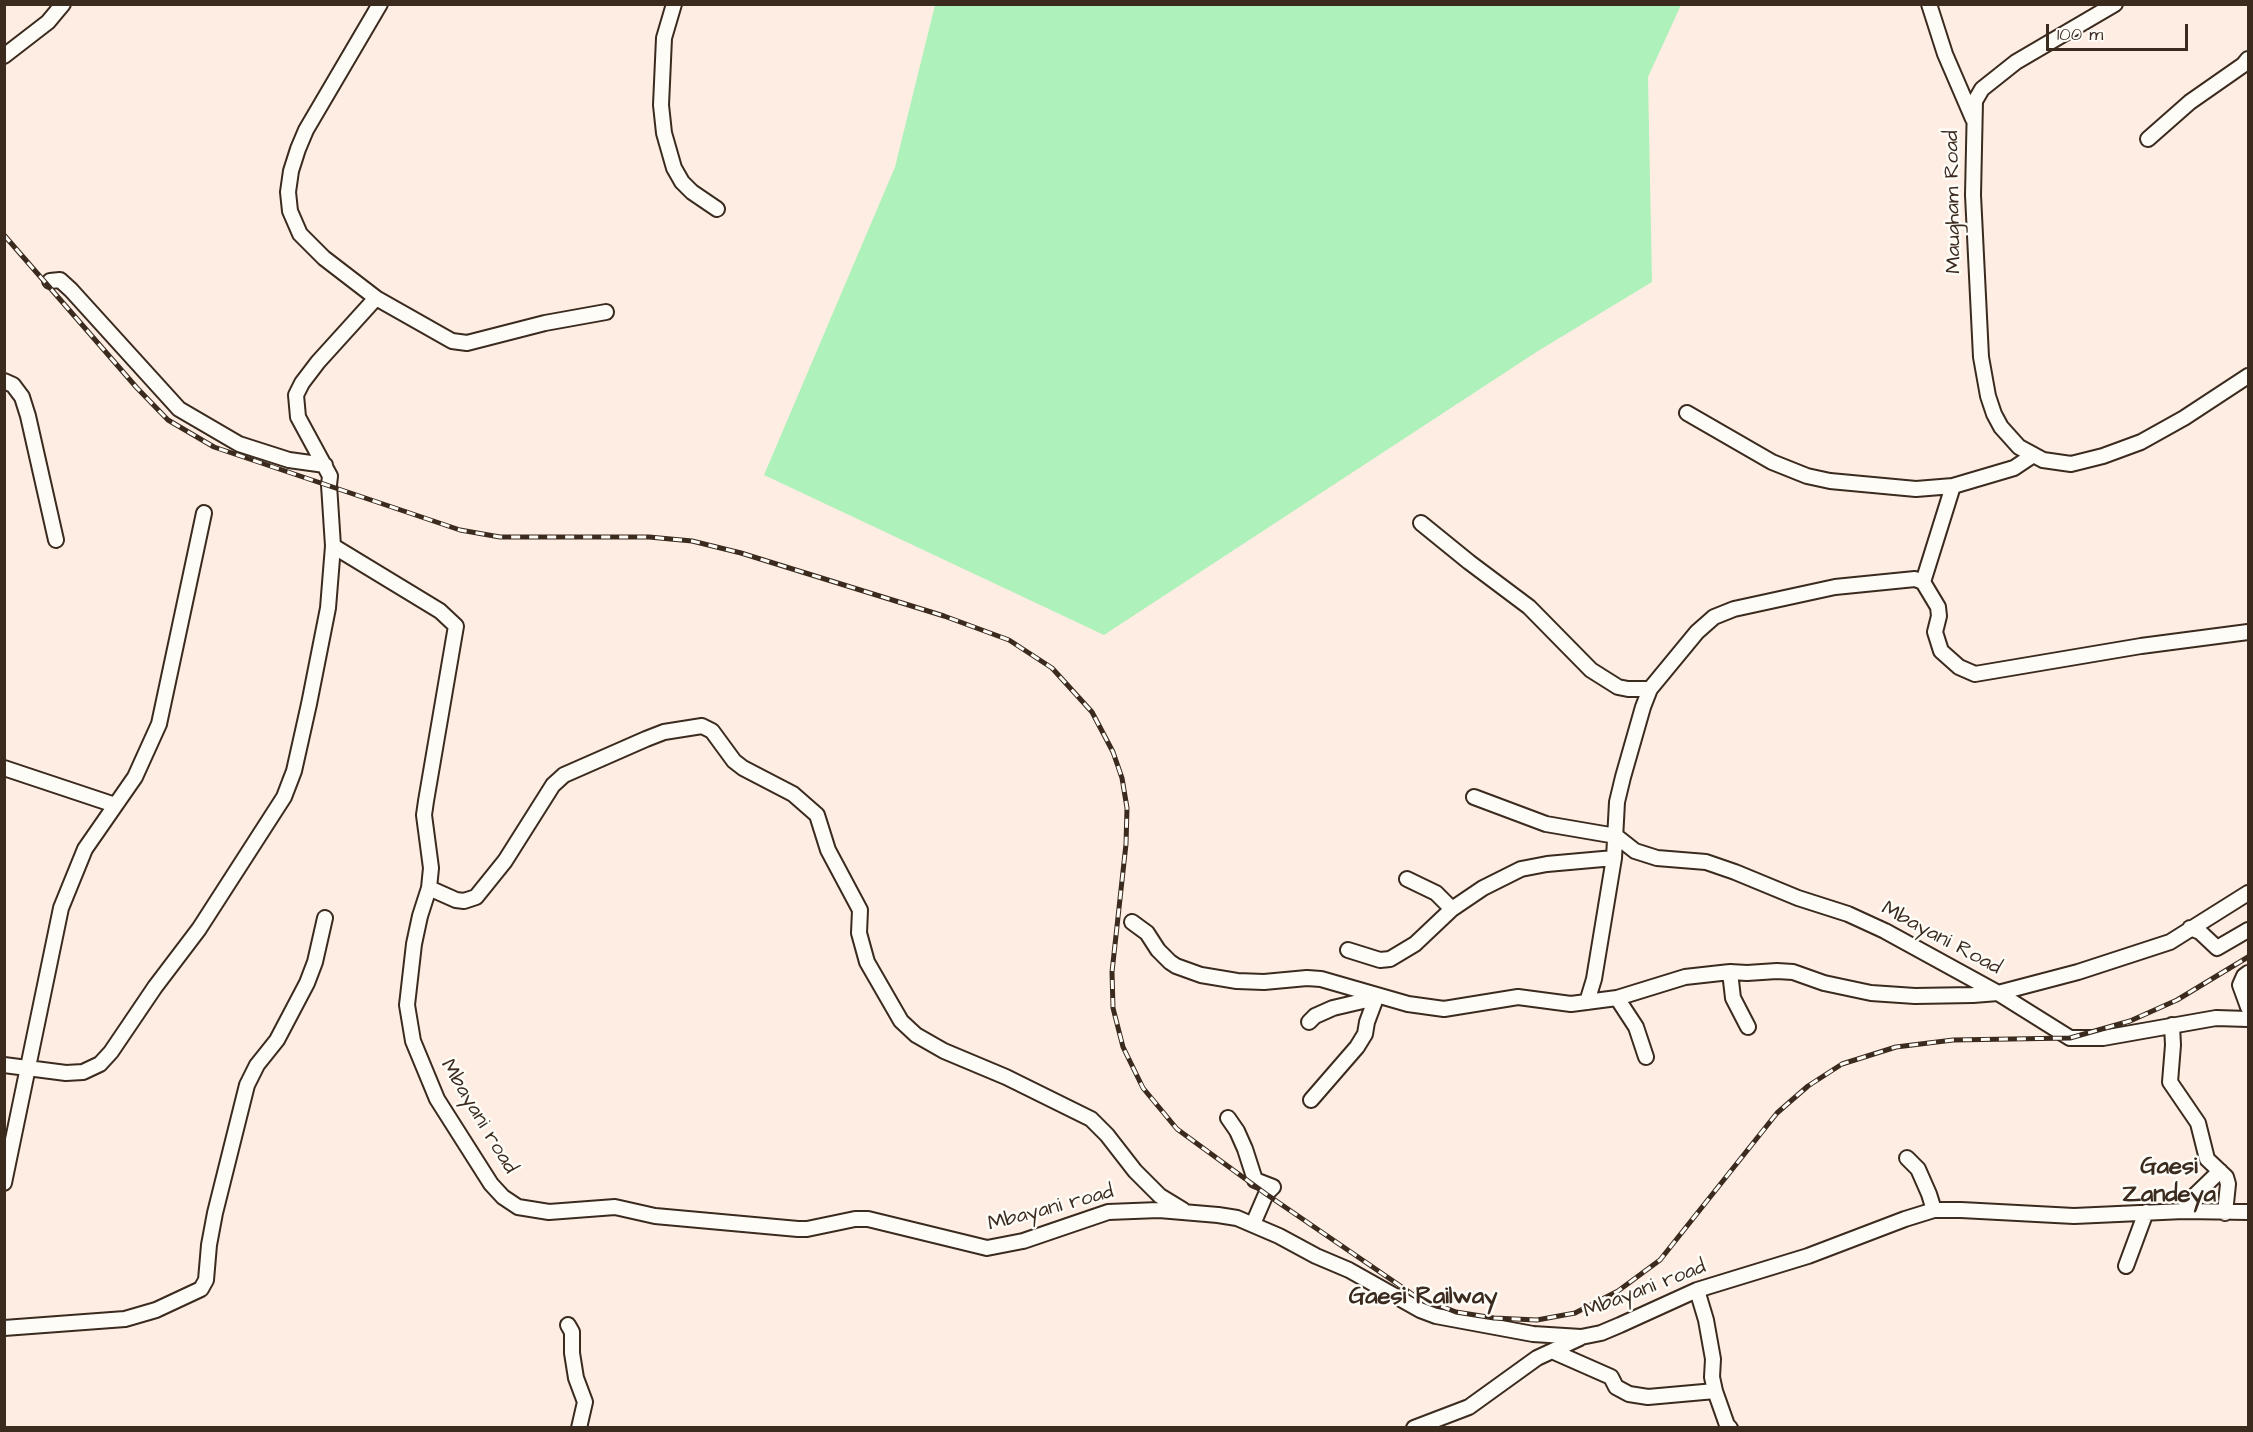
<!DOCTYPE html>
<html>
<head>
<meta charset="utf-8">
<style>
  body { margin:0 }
  #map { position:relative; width:2253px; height:1432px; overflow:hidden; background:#feede2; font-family:"Architects Daughter",sans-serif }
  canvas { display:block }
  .frame { position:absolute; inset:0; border:6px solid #3b2a1e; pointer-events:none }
  .scale { position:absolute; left:2046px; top:24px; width:142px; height:27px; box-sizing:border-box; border:3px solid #3b2a1e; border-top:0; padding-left:8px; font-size:18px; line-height:21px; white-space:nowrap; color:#3b2a1e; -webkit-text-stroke:4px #fdfcf7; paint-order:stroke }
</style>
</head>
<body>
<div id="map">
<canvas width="2253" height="1432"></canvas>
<div class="frame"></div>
<div class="scale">100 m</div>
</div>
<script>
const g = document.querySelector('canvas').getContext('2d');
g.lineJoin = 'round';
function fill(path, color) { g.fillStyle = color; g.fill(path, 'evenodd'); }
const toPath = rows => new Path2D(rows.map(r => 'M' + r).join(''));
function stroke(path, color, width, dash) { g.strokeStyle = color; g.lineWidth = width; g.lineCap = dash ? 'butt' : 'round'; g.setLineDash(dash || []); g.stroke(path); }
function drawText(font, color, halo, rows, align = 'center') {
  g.font = font + ' "Architects Daughter",sans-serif'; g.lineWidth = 5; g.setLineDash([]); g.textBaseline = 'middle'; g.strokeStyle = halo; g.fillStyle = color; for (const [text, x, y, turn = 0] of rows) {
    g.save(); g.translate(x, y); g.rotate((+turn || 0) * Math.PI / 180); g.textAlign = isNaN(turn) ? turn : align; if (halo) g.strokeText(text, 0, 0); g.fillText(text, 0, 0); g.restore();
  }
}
const green = toPath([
  [935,5,1681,5,1648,77,1652,282,1538,351,1104,635,764,475,895,167]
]);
const minor = toPath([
  [380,4,306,130,298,149,291,171,288,192,290,211,300,234,324,258,376,298,452,341,467,343,545,323,606,312],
  [674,4,664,38,661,105,664,133,674,168,682,182,692,192,717,209],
  [1929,4,1945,54,1973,119],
  [2115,4,2016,62,1982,89,1975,101,1973,195,1981,357,1988,396,1994,414,2001,427,2019,447,2043,460,2071,464,2103,456,2141,442,2184,418,2248,376],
  [4,56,48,22,63,4],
  [2148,139,2190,102,2243,65,2248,59],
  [50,281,60,280,71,290,179,409,239,444,289,460,325,465],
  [4,381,13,385,22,397,28,416,56,540],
  [1687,413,1772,462,1807,476,1830,481,1916,489,1953,486,2014,468,2032,456],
  [1421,523,1469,562,1529,607,1591,670,1618,687,1628,689,1650,689],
  [333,546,440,611,456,626,426,801,424,815,431,868,429,888,420,916,414,944,407,1005,413,1041,437,1099,491,1184,503,1197,518,1207,549,1212,615,1207,655,1216,798,1229,807,1229,855,1219,868,1219,987,1248,1023,1241,1108,1212,1159,1210,1218,1215,1237,1218,1279,1236,1316,1256,1349,1270,1420,1310,1436,1316,1533,1334,1581,1337,1601,1333,1620,1325,1697,1290,1808,1256,1905,1219,1934,1210,1961,1210,2074,1216,2184,1211,2248,1212],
  [1923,582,1953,486],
  [4,768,115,805],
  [1474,797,1546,824,1616,836,1635,851,1657,858,1706,862,1735,872,1798,898,1848,914,1885,931,1998,993,2070,1038,2103,1038,2216,1018,2248,1019],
  [1407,879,1436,893,1452,909],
  [429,888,456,900,464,901,476,897,505,861,553,785,564,775,646,739,664,732,702,726,712,731,734,761,743,768,793,794,817,815,828,850,860,910,859,933,867,962,901,1021,916,1035,944,1051,1006,1077,1091,1119,1107,1135,1135,1171,1160,1196,1183,1210],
  [1132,922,1147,933,1158,950,1170,962,1176,966,1201,975,1237,981,1264,982,1307,978,1321,979,1408,1004,1444,1009,1518,997,1571,1004,1617,998,1685,977,1730,972,1747,973,1777,971,1793,972,1824,983,1871,993,1915,996,1973,995,1998,993,2078,972,2170,942,2248,893],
  [2190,928,2200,932,2217,948,2248,930],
  [1348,950,1380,960,1390,959,1415,944,1452,909,1483,888,1521,869,1547,864,1614,858],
  [1730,972,1733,998,1748,1027],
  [2248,973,2244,976,2240,985,2248,1007],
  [1617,998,1636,1027,1646,1057],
  [1587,1002,1594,979,1614,858,1617,802,1623,777,1643,707,1650,689,1697,632,1714,617,1734,609,1835,587,1915,579,1923,582,1938,607,1939,616,1935,632,1941,651,1959,667,1975,674,2141,646,2248,632],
  [1309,1022,1315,1016,1333,1008,1380,997],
  [2172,1025,2173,1045,2170,1082,2198,1123,2207,1159,2226,1177,2228,1184,2225,1213],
  [4,1065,66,1073,83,1072,100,1064,111,1052,155,987,199,929,284,797,294,771,309,704,328,608,333,546,329,485,330,476,298,417,296,395,302,383,318,362,376,298],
  [1311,1100,1357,1047,1365,1034,1367,1022,1376,998],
  [1228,1118,1237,1131,1245,1149,1255,1180,1273,1187,1266,1194,1253,1224],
  [1907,1158,1918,1169,1929,1194,1934,1210],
  [4,1183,61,908,85,849,135,777,159,724,204,513],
  [2184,1211,2190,1200,2220,1171],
  [2126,1266,2146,1212],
  [1697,1290,1706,1320,1713,1359,1712,1377,1715,1391,1727,1425,1730,1428],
  [568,1325,572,1332,572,1353,576,1378,585,1402,579,1428],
  [4,1328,125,1319,156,1310,201,1289,206,1280,209,1245,215,1213,247,1085,257,1065,277,1040,307,983,315,962,325,918],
  [1552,1351,1611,1377,1616,1387,1629,1394,1648,1397,1715,1391],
  [1414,1428,1469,1407,1537,1358,1580,1338]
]);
const rail = toPath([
  [4,235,137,388,168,420,214,447,460,530,500,537,649,537,692,541,741,553,944,616,1009,640,1052,668,1092,712,1113,752,1122,778,1127,808,1126,844,1112,972,1113,1008,1123,1047,1143,1088,1177,1129,1266,1194,1415,1296,1456,1312,1494,1318,1537,1320,1575,1313,1618,1291,1660,1260,1777,1113,1808,1086,1842,1064,1896,1047,1953,1040,2070,1038,2130,1021,2177,1000,2248,957]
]);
const streetNames = [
  ["Maugham Road",1954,202,-91],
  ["Mbayani Road",1941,939,28],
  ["Mbayani road",478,1117,59],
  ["Mbayani road",1051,1209,-15],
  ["Mbayani road",1645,1290,-21]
];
const quarterNames = [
  ["Gaesi",2169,1168],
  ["Zandeya",2169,1196],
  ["Gaesi Railway",1423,1298]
];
fill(green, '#aff1ba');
stroke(minor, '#3b2a1e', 18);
stroke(minor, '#fdfcf7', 14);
stroke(rail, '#3b2a1e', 5);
stroke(rail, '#fdfcf7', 3, [9]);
drawText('21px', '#3b2a1e', '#fdfcf7', streetNames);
drawText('bold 24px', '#3b2a1e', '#fdfcf7', quarterNames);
</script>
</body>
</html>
